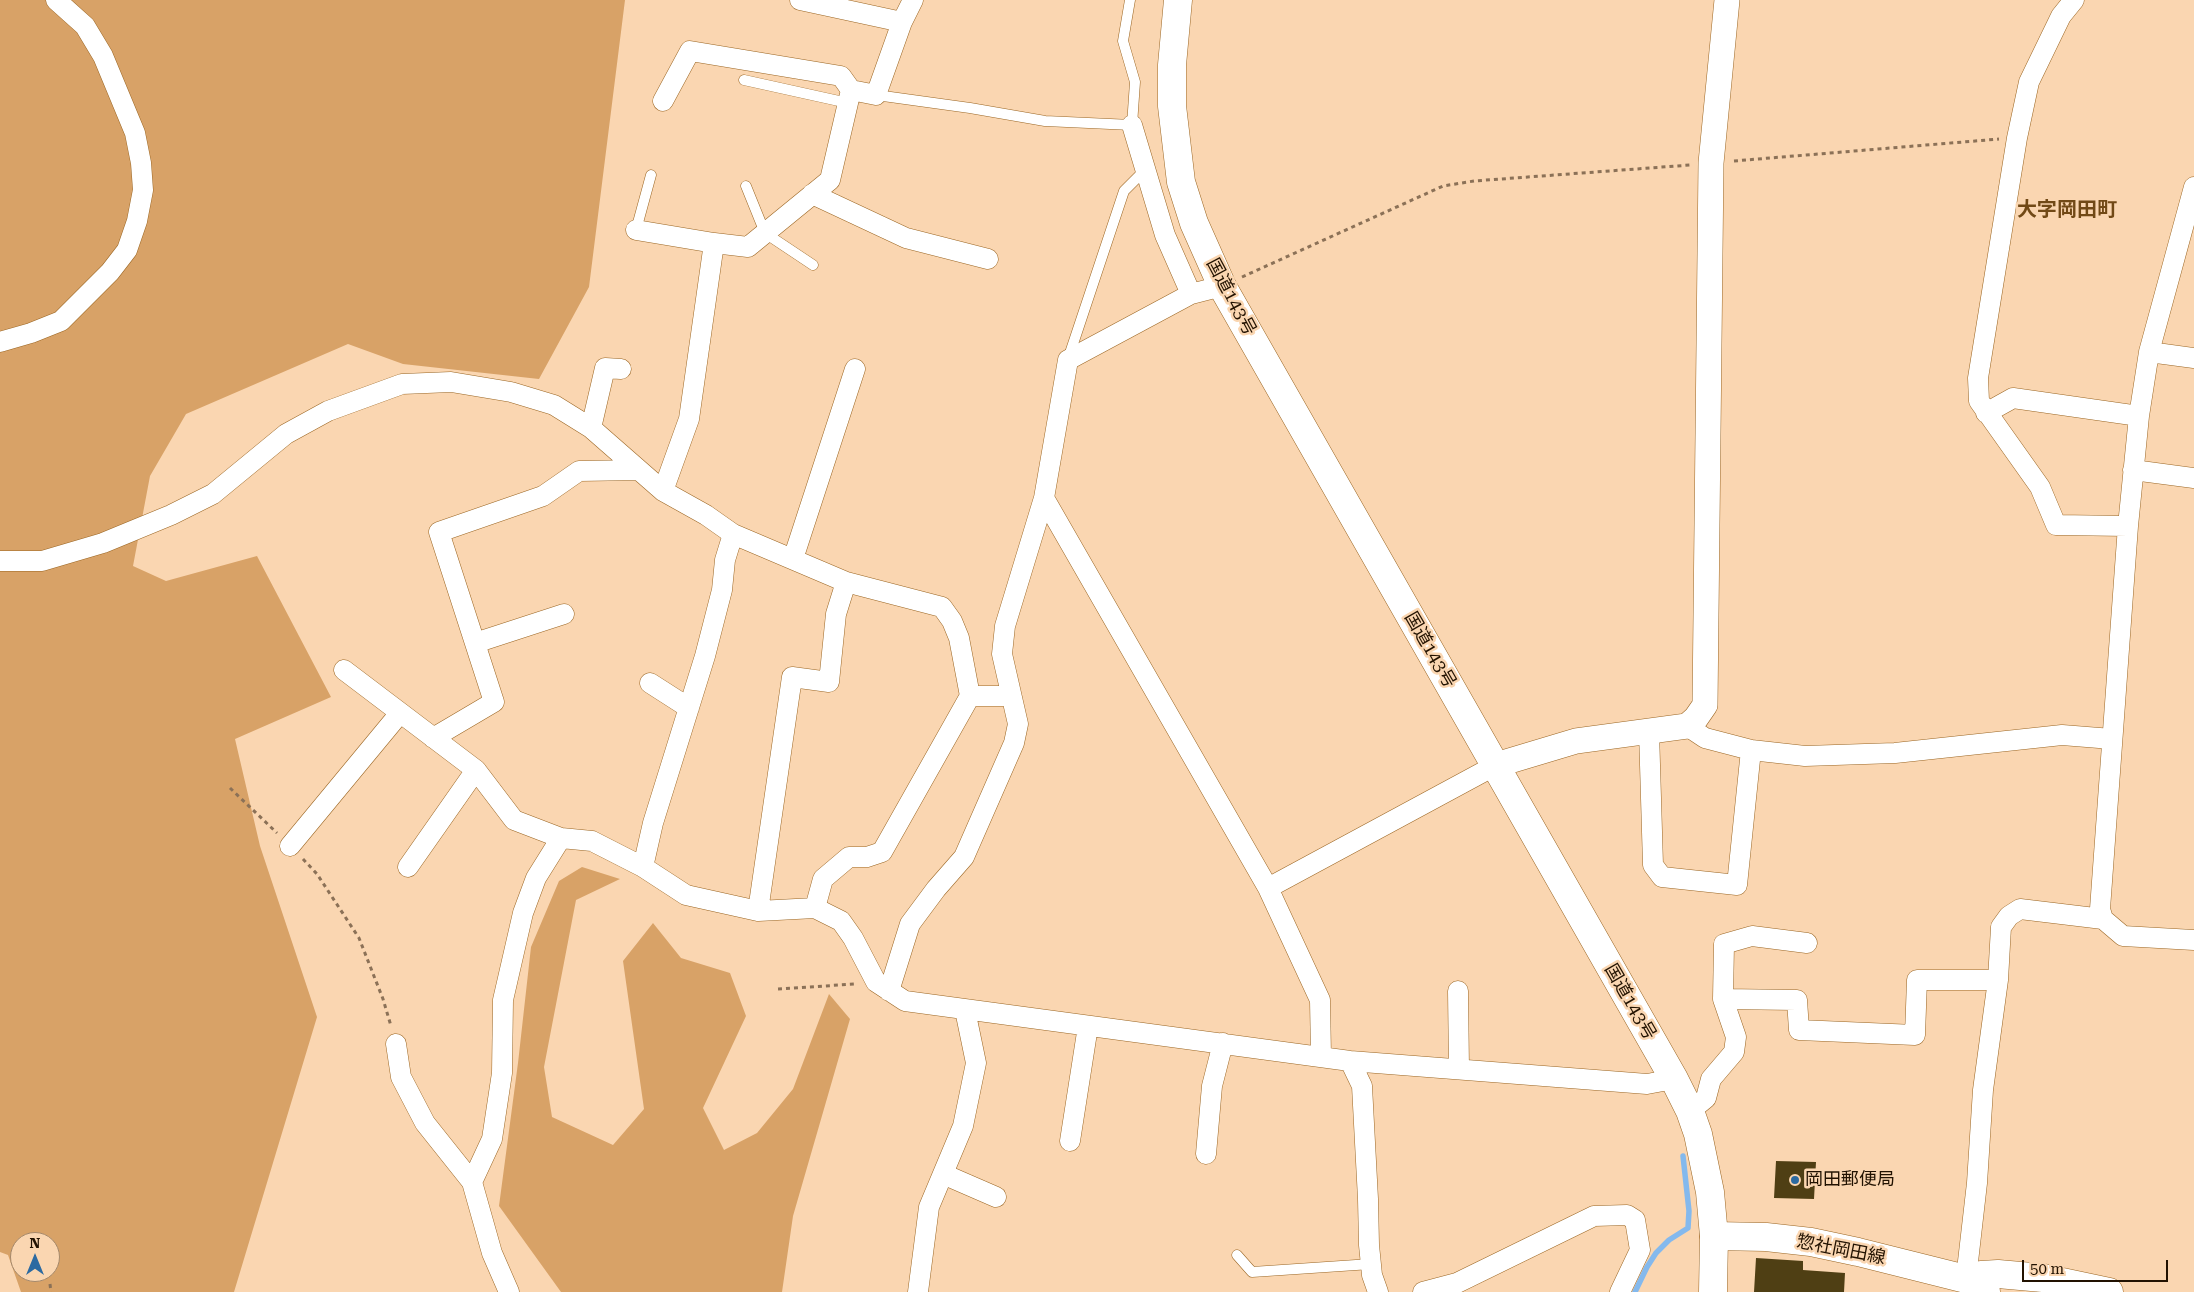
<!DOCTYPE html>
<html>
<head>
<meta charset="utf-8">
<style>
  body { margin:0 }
  #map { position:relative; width:2194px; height:1292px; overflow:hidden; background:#fad6b1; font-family:"Roboto Serif",serif }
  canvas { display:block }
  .north { position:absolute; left:10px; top:1232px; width:50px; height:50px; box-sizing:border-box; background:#fad6b1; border:1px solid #a4886b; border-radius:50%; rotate:0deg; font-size:14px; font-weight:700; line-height:20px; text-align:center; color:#221201 }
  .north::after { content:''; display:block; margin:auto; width:18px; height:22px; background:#2c6aa1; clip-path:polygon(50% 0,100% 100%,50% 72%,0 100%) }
  .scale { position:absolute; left:2022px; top:1260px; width:146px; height:22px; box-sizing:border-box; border:2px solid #221201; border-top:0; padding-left:6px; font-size:15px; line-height:18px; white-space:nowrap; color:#221201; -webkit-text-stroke:4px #fad6b1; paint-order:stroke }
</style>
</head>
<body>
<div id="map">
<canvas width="2194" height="1292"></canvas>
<div class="north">N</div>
<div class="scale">50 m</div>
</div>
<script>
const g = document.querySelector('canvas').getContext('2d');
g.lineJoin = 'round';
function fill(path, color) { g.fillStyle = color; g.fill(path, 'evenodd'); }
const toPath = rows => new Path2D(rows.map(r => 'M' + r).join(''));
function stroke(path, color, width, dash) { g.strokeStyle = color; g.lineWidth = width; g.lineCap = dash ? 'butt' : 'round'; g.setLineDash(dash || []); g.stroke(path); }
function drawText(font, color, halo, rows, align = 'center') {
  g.font = font + ' "Roboto Serif","Noto Sans JP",serif'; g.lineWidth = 5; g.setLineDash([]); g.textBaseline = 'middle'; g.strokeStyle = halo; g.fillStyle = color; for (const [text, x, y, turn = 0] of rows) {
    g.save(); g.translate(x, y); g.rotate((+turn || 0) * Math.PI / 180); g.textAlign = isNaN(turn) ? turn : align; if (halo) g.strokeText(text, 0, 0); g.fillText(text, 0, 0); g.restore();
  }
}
const green = toPath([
  [0,0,625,0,589,287,539,379,403,364,348,344,186,414,150,476,133,566,166,581,257,556,331,697,235,739,260,846,317,1017,234,1292,21,1292,8,1255,0,1252],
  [20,1242,50,1242,50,1272,20,1272],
  [582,867,620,879,576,900,544,1067,552,1117,613,1145,644,1109,623,961,653,923,681,958,730,973,746,1016,703,1108,724,1150,757,1133,793,1089,829,994,850,1019,793,1216,782,1292,561,1292,499,1206,518,1063,531,947,559,881]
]);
const stream = toPath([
  [1635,1292,1647,1267,1656,1253,1669,1240,1688,1228,1689,1211,1683,1156]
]);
const building = toPath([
  [1776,1161,1816,1162,1814,1199,1774,1198],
  [1756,1258,1803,1261,1803,1270,1845,1273,1844,1292,1754,1292]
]);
const path = toPath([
  [1734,161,1999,139],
  [1242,277,1443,186,1474,181,1690,165],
  [230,788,277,833],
  [303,859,317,874,359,938,383,999,391,1026],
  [778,989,855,984],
  [50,1284,51,1292]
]);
const service = toPath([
  [744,80,848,103],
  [876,95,970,108,1045,121,1132,125,1135,82,1123,41,1130,0],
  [746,186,765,233,813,265],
  [636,230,651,175],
  [1068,359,1124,191,1145,170],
  [1237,1255,1252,1272,1371,1264]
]);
const minor = toPath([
  [800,0,902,22],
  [2074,0,2061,16,2029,82,2017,138,1978,378,1979,401,2040,487,2056,525,2128,526],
  [663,101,690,51,841,76,851,90],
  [1132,125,1165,235,1191,294],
  [2194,187,2149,352,2139,416,2128,526,2100,909,2103,919,2123,936,2194,940],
  [812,194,906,238,988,259],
  [636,230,714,243],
  [1222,286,1191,294,1068,360,1044,498,1268,888,1320,1000,1321,1056],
  [0,342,31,333,61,321,110,272,127,250,137,221,143,190,141,163,135,133,103,56,85,26,56,0],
  [2149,352,2194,358],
  [1986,413,2013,398,2139,416],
  [591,428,605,368,621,369],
  [2133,470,2194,478],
  [663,491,689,419,714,243,748,247,830,180,851,90,876,95,902,22,913,0],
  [733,534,846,582,942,607,952,621,959,638,970,696,882,852,867,857,849,857,823,879,815,908],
  [793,559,855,369],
  [0,561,42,561,103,543,171,515,213,494,286,434,328,411,402,384,451,382,511,392,554,405,591,428,663,491,706,515,733,534,725,560,722,590,705,656,653,823,643,867],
  [475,643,564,614],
  [344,670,476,770,514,820,561,838,592,841,643,867,686,895,758,911,815,908,841,921,853,938,876,982,905,1001,1350,1061,1647,1084,1674,1079],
  [650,683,689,708],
  [970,696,1011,696],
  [1687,726,1705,738,1751,750,1805,756,1895,753,2062,735,2112,739],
  [1649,731,1653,865,1662,877,1737,885,1751,750],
  [433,738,494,702,439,532,543,496,579,471,638,470],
  [290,846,400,713],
  [408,867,476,770],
  [1268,888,1496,765],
  [758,911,792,677,829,682,836,614,846,582],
  [889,991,910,924,936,889,964,857,1014,743,1018,724,1002,654,1005,626,1044,498],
  [1458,991,1459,1069],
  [1723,999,1797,1000,1799,1030,1915,1035,1917,980,1998,980],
  [396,1044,401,1077,425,1123,472,1182,492,1253,509,1292],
  [1350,1061,1362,1086,1368,1199,1369,1245,1372,1275,1378,1292],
  [1690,1111,1706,1098,1711,1079,1734,1052,1736,1037,1723,999,1724,944,1752,936,1807,943],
  [1070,1141,1088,1026],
  [1206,1154,1212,1086,1223,1043],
  [943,1174,996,1197],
  [472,1182,492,1139,502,1073,503,1000,523,913,536,878,561,838],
  [1966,1279,1977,1183,1983,1090,1998,980,2001,927,2009,916,2020,909,2103,919],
  [918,1292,929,1207,963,1126,976,1063,965,1010],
  [1423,1292,1457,1283,1594,1216,1627,1215,1635,1220,1640,1250,1620,1292]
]);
const tertiary = toPath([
  [1496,765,1576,741,1687,726,1696,718,1705,705,1711,163,1727,0]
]);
const secondary = toPath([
  [1714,1236,1766,1237,1811,1242,1858,1252,1966,1279,1986,1292],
  [1966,1279,1981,1275,1998,1274,2043,1278,2109,1292]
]);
const trunk = toPath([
  [1178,0,1172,65,1172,106,1181,182,1194,223,1222,286,1674,1079,1690,1111,1698,1134,1710,1192,1714,1236,1713,1292]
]);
const markers = [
  [1795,1180,5,"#2c6aa1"]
];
const streetNames = [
  ["国道143号",1231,297,62],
  ["国道143号",1430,650,60],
  ["国道143号",1630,1002,60],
  ["惣社岡田線",1841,1250,11]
];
const poiNames = [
  ["岡田郵便局",1805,1180]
];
const quarterNames = [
  ["大字岡田町",2067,210]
];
fill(green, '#d8a267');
stroke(stream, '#84b9ed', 5.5);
fill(building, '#4f3f14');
stroke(service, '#9b6623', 11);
stroke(minor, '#9b6623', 21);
stroke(tertiary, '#9b6623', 26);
stroke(secondary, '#9b6623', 29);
stroke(trunk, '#9b6623', 29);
stroke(path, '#8b7157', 3, [4, 4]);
stroke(service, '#fff', 10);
stroke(minor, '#fff', 20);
stroke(tertiary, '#fff', 25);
stroke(secondary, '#fff', 28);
stroke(trunk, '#fff', 28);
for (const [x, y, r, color] of markers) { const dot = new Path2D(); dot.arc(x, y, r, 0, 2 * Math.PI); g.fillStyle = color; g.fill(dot); stroke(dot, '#fad6b1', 2); }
drawText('18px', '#221201', '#fad6b1', streetNames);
drawText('18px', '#221201', '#fad6b1', poiNames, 'left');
drawText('bold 20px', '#714916', '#fad6b1', quarterNames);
</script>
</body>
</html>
